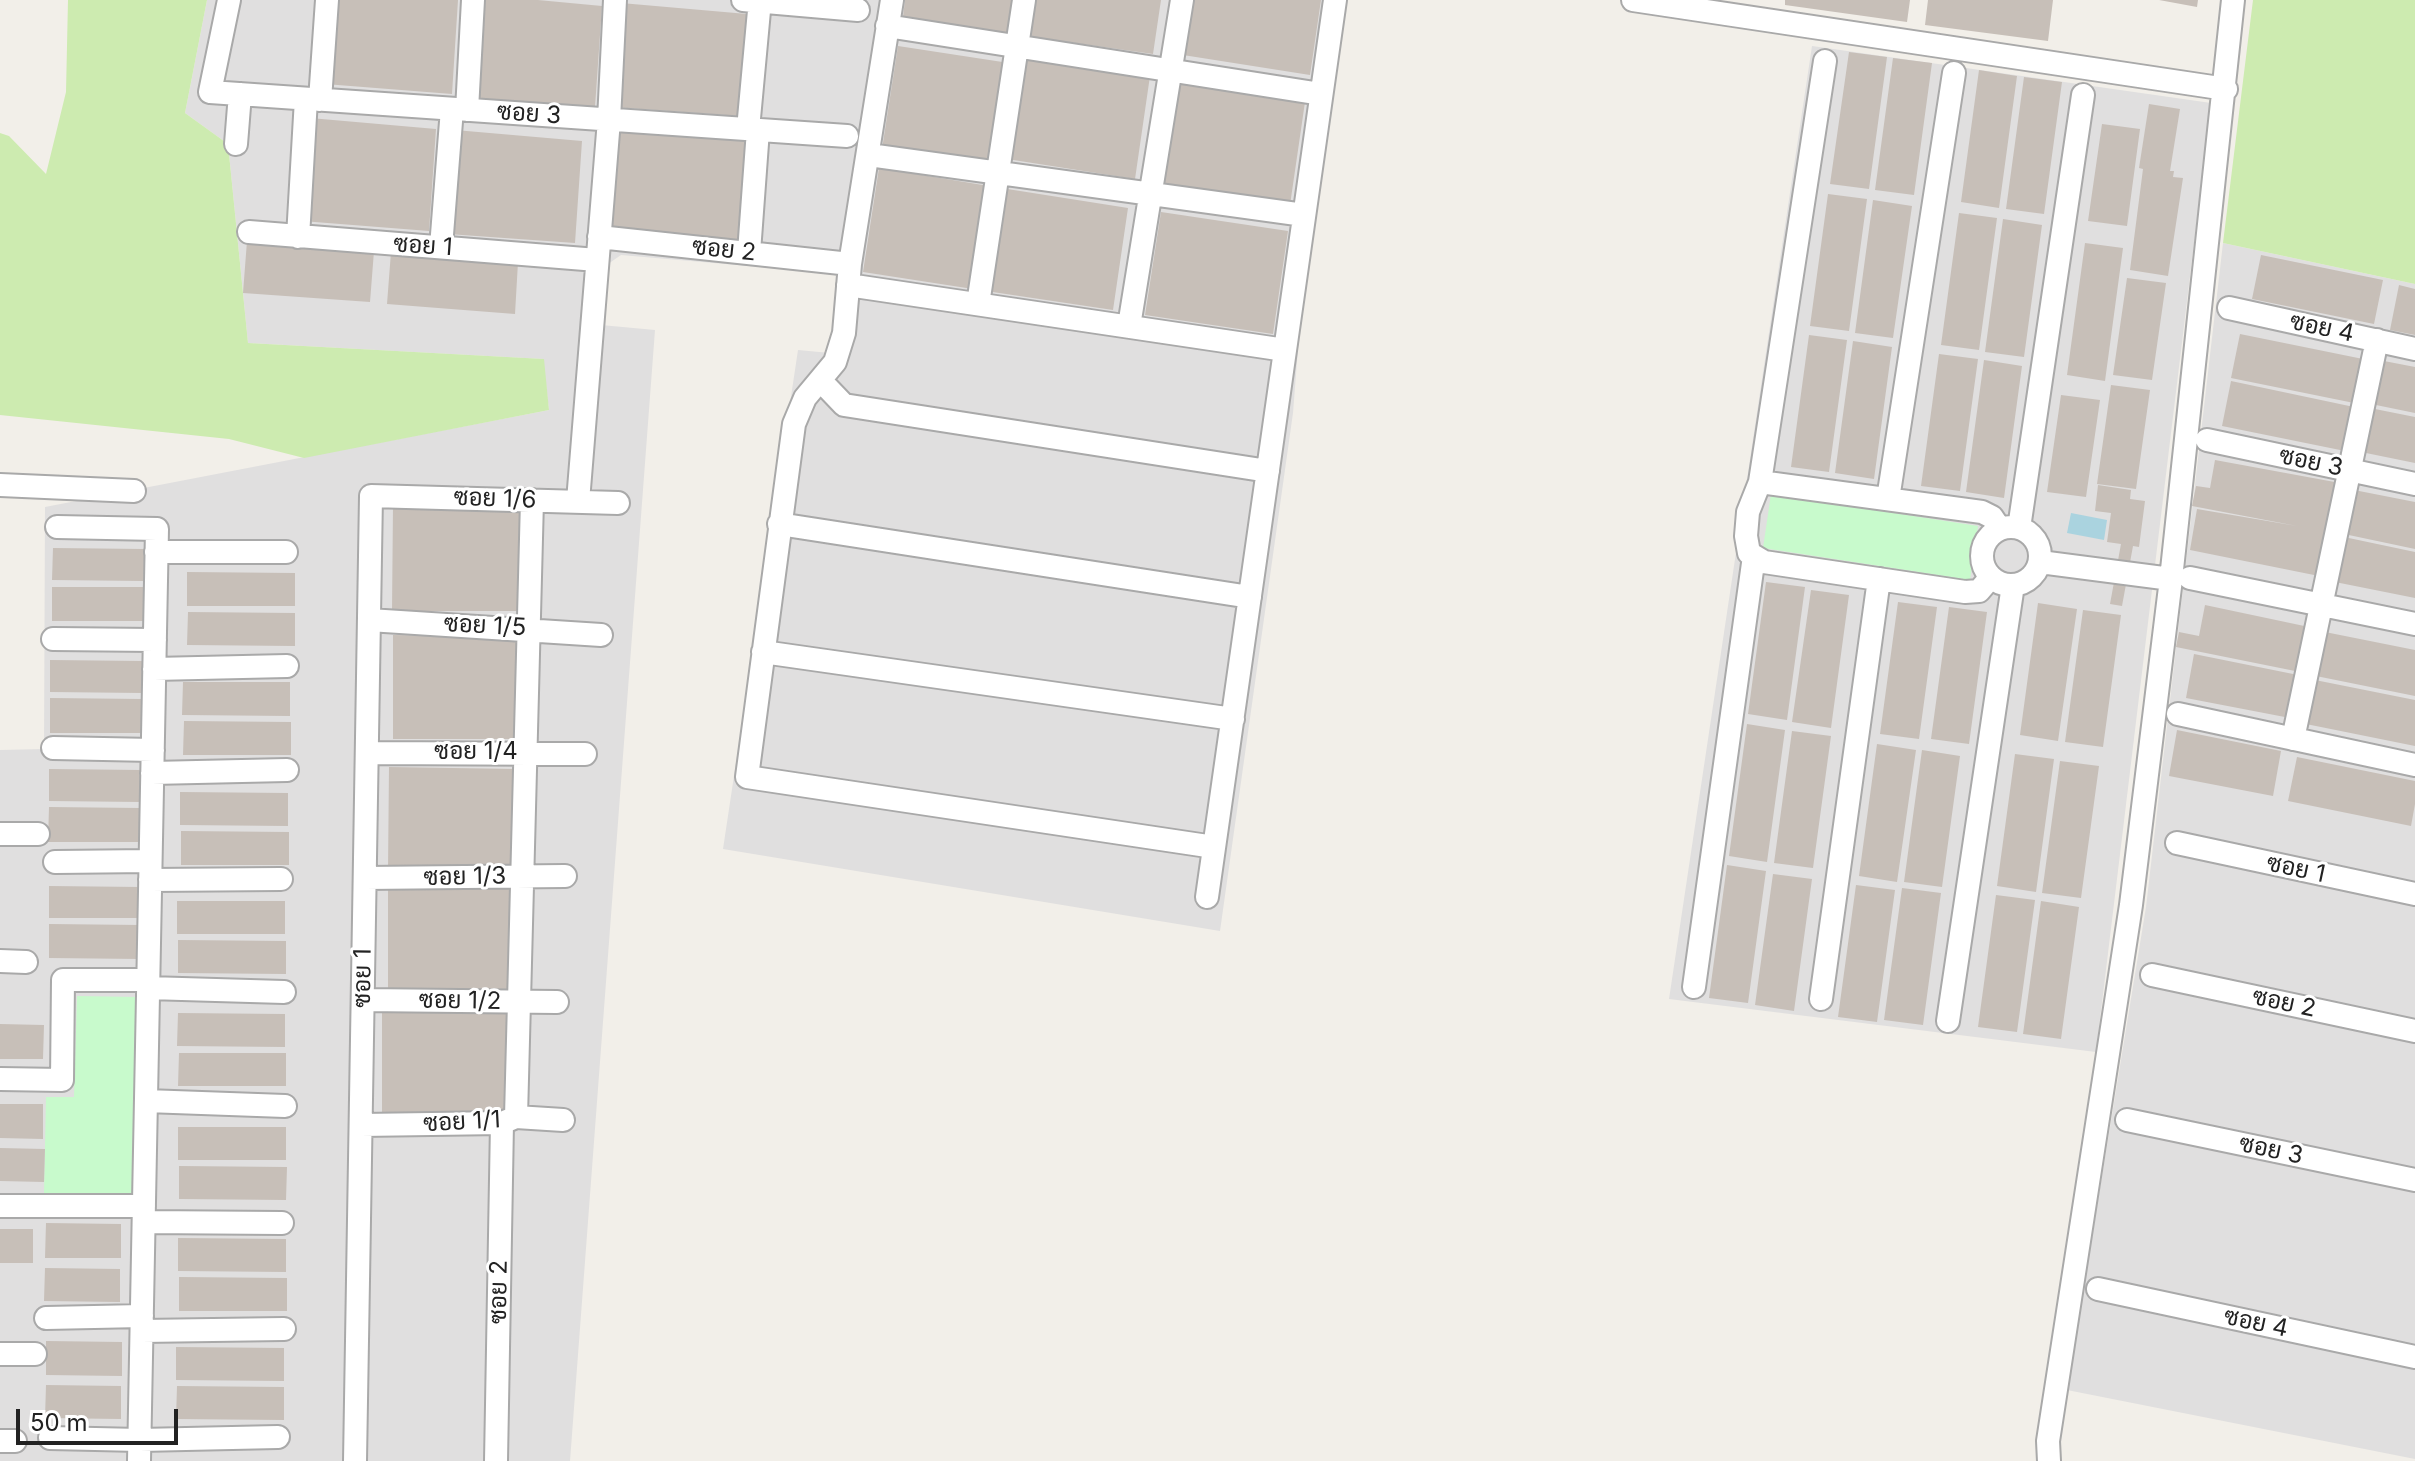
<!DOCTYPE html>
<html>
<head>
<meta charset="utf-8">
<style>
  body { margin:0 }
  #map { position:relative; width:2415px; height:1461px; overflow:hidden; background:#f2efe9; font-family:Inter,sans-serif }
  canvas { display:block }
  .scale { position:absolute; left:16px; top:1409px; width:162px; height:36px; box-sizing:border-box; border:4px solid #222; border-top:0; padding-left:10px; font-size:24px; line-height:28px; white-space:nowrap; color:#222; -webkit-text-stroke:6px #fff; paint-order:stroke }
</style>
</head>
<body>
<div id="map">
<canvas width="2415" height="1461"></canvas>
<div class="scale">50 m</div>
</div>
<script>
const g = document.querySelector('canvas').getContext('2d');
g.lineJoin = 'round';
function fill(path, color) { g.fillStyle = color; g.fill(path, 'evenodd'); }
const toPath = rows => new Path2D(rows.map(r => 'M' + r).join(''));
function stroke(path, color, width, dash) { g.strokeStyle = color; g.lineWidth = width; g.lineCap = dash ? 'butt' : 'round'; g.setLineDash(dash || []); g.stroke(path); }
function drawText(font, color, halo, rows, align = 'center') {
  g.font = font + ' Inter,Sarabun,sans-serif'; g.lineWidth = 6; g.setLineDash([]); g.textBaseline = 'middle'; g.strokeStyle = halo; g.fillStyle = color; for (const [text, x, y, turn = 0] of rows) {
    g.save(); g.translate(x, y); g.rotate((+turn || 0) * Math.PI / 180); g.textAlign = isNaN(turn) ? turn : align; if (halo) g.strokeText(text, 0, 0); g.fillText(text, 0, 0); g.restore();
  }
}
const residential = toPath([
  [207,0,1325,0,1293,413,1220,931,723,849,798,350,830,353,841,274,621,255,608,264,601,325,655,330,570,1461,0,1461,0,750,44,749,45,507,549,410,543,359,248,343,228,144,185,113],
  [1812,46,2211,103,2096,1052,1669,999],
  [2223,243,2415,284,2415,1459,2067,1390,2146,907]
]);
const grass = toPath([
  [68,0,207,0,185,113,228,144,248,343,544,359,549,410,304,458,229,439,0,415,0,133,9,136,46,174,66,92],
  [2253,0,2415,0,2415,284,2223,243]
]);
const park = toPath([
  [1771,494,1978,526,1970,580,1763,548],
  [77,996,137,997,132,1196,44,1194,46,1097,74,1097]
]);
const water = toPath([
  [2071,513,2107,520,2104,540,2067,533]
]);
const building = toPath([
  [331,0,458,0,452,94,325,84],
  [475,0,538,0,602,6,595,107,468,98],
  [905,0,1018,0,1012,34,903,17],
  [1031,0,1161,0,1153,54,1026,36],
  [1191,0,1321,0,1310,75,1183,55],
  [1785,0,1910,0,1907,22,1785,5],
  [1928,0,2053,0,2048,41,1925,25],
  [2159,0,2198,0,2197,7],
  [621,3,747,14,740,116,613,107],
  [898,46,1009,63,992,166,882,149],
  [1849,52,1887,57,1869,189,1830,184],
  [1022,57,1150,76,1135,179,1007,159],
  [1893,58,1932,63,1914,195,1875,190],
  [1979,70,2017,76,1999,208,1961,202],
  [2024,77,2062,82,2044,214,2006,209],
  [1178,83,1305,102,1290,205,1163,186],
  [2149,104,2180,109,2170,171,2174,171,2173,177,2183,178,2168,276,2130,270,2143,169,2139,168],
  [310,118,436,129,429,231,302,221],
  [2102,124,2140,129,2127,226,2088,221],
  [620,129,746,140,739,242,612,232],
  [455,130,582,141,575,243,448,234],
  [879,168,989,186,973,289,863,272],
  [1001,188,1128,208,1113,310,986,291],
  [1828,194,1867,199,1849,331,1810,326],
  [1873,200,1912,206,1893,338,1855,333],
  [1161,212,1288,231,1273,334,1145,315],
  [1959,213,1997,218,1979,350,1941,345],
  [2003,219,2042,225,2024,357,1985,352],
  [247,241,374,251,370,302,243,293],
  [2085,243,2123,248,2105,381,2067,375],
  [391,252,518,262,515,314,387,304],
  [2261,255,2383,280,2374,324,2252,299],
  [2127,278,2166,283,2152,380,2113,375],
  [2399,285,2415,289,2415,335,2390,330],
  [2240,334,2363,359,2354,403,2231,378],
  [1809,335,1847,340,1829,472,1791,467],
  [1853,341,1892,347,1874,479,1835,473],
  [1939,354,1978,359,1960,491,1921,486],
  [1984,360,2022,366,2004,498,1966,492],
  [2384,361,2415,367,2415,413,2376,405],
  [2231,381,2354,407,2345,451,2222,426],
  [2111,385,2150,390,2136,489,2097,484],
  [2061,395,2100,400,2086,497,2047,492],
  [2375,409,2415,417,2415,463,2366,453],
  [2215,460,2340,483,2319,576,2190,550,2197,509,2297,526,2192,506,2196,486,2210,488],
  [2098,485,2131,490,2130,499,2145,501,2139,547,2133,546,2122,606,2110,604,2121,544,2107,542,2111,513,2095,511],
  [2354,490,2415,502,2415,549,2344,534],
  [393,506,519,509,520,611,392,611],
  [2344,537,2415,552,2415,598,2335,582],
  [53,548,144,549,144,581,52,580],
  [187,572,295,573,295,606,187,606],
  [1766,582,1805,587,1787,720,1748,714],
  [52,587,144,587,144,621,52,621],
  [1811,590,1849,595,1831,728,1792,722],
  [1898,602,1937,607,1919,739,1880,734],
  [2038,603,2077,609,2058,741,2020,735],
  [2205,605,2309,627,2300,672,2176,647,2179,632,2199,636],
  [1949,607,1987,612,1969,744,1931,739],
  [2083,610,2121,615,2103,747,2065,742],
  [188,612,295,613,295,646,187,645],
  [2325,632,2415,650,2415,696,2316,676],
  [393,635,520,637,520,739,393,739],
  [2194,654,2298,675,2290,718,2186,698],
  [50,660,142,661,142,693,50,692],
  [2315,680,2415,700,2415,746,2306,724],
  [183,682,290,682,290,716,182,715],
  [50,698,142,699,142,733,50,733],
  [184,721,291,722,291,755,183,755],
  [1747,724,1785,730,1767,862,1729,856],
  [2177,730,2281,751,2273,796,2169,776],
  [1792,731,1831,736,1813,868,1774,863],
  [1877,744,1916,750,1897,882,1859,876],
  [1922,750,1960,756,1942,887,1904,882],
  [2015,754,2054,759,2036,892,1997,886],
  [2297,757,2415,781,2415,804,2411,826,2288,801],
  [2060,761,2099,766,2081,898,2042,893],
  [389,767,516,769,516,871,388,870],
  [49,769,141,770,140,802,49,801],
  [180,792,288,793,288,826,180,825],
  [49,807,140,808,140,842,48,842],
  [181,831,289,832,289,865,181,865],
  [1727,865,1766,871,1748,1003,1709,998],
  [1773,874,1812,879,1794,1011,1755,1005],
  [1856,885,1895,890,1877,1022,1838,1017],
  [49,886,141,887,141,918,49,918],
  [388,886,515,888,515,990,388,989],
  [1902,888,1941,893,1923,1025,1884,1020],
  [1996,895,2035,900,2017,1032,1978,1027],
  [177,901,285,901,285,934,177,934],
  [2041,901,2079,907,2061,1039,2023,1034],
  [49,924,141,925,140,959,49,958],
  [178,940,286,941,286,974,178,973],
  [382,1012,509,1014,509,1117,382,1116],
  [178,1013,285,1014,285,1047,177,1046],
  [0,1024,44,1025,43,1059,0,1059],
  [179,1053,286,1053,286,1086,178,1086],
  [0,1104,43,1104,43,1139,0,1138],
  [178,1127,286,1127,286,1160,178,1160],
  [0,1148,45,1149,44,1182,0,1181],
  [179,1166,287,1167,286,1200,179,1199],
  [46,1223,121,1224,121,1258,45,1258],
  [0,1229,33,1229,33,1263,0,1263],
  [178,1238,286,1239,286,1272,178,1271],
  [45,1268,120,1269,120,1302,44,1301],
  [179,1277,287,1278,287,1311,179,1311],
  [46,1341,122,1342,122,1376,46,1375],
  [176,1347,284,1348,284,1381,176,1380],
  [46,1385,121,1386,121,1419,45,1418],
  [177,1386,284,1387,284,1420,176,1419]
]);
const minor = toPath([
  [229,0,210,92,847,136],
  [743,0,858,10],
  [892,0,850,264,844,333,835,362,805,398,794,424,747,777,1214,847],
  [1633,0,2226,89],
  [887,26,1321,94],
  [1825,61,1760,482,1748,512,1746,536,1749,553,1764,562,1965,592,1979,591,1991,577],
  [320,100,327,0],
  [467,110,473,0],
  [748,129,760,0],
  [236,144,240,94],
  [869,155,1304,215],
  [249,232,597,260],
  [298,237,306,99],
  [599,237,850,264],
  [441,247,452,109],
  [749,252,758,130],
  [848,285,1285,350],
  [978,304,1024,0],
  [2229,308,2415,349],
  [1129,326,1182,0],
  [821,381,844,405,1268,471],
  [2207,440,2415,484],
  [1760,482,1982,512,1992,517,2000,529],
  [0,485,134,491],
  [1888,499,1954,73],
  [578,501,609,120,615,0],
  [779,524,1250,597],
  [57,527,157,529,139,1461],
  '1982 556a29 29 0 1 1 58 0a29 29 0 1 1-58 0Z',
  [2019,528,2083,95],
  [156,552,286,552],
  [2040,562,2171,579],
  [2190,578,2415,624],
  [369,620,601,635],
  [53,639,155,640],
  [763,652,1233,719],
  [154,669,287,666],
  [2178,714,2415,765],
  [2293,739,2377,340],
  [53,748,153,750],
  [367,753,585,754],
  [152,773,287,770],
  [0,834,38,834],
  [2177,843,2415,894],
  [55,862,150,861],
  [365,878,565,876],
  [150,880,281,879],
  [1207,897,1335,0],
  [0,961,26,962],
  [2152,975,2415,1031],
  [1694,987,1754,556],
  [148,988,284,992],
  [1821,999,1879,579],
  [363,1000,557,1002],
  [1948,1021,2013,585],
  [0,1079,62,1080,63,980,148,980],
  [146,1101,285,1106],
  [516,1117,532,500],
  [2127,1120,2415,1180],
  [361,1125,502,1123,516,1117,563,1120],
  [0,1206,144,1206],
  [144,1222,282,1223],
  [2098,1289,2415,1357],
  [46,1318,142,1316],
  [142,1331,284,1329],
  [0,1354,35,1354],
  [50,1438,140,1440,278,1437],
  [0,1441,15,1441],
  [355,1461,371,496,618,503],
  [496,1461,502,1123],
  [2049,1461,2048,1441,2131,905,2171,579,2233,0]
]);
const streetNames = [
  ["ซอย 3",529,114,4],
  ["ซอย 1",423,246,4],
  ["ซอย 2",724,250,6],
  ["ซอย 4",2322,328,12],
  ["ซอย 3",2311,462,12],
  ["ซอย 1/6",495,499,2],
  ["ซอย 1/5",485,626,3],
  ["ซอย 1/4",476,752],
  ["ซอย 1",2296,869,12],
  ["ซอย 1/3",465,877,-1],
  ["ซอย 1",363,978,-89],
  ["ซอย 1/2",460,1001,1],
  ["ซอย 2",2284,1003,12],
  ["ซอย 1/1",462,1122,-3],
  ["ซอย 3",2271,1150,12],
  ["ซอย 2",499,1292,-89],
  ["ซอย 4",2256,1323,12]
];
fill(residential, '#e0dfdf');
fill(grass, '#cdebb0');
fill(park, '#c8facc');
fill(water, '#aad3df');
fill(building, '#c7bfb8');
stroke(minor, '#a9a9a9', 26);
stroke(minor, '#fff', 22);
drawText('24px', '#222', '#fff', streetNames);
</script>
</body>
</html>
